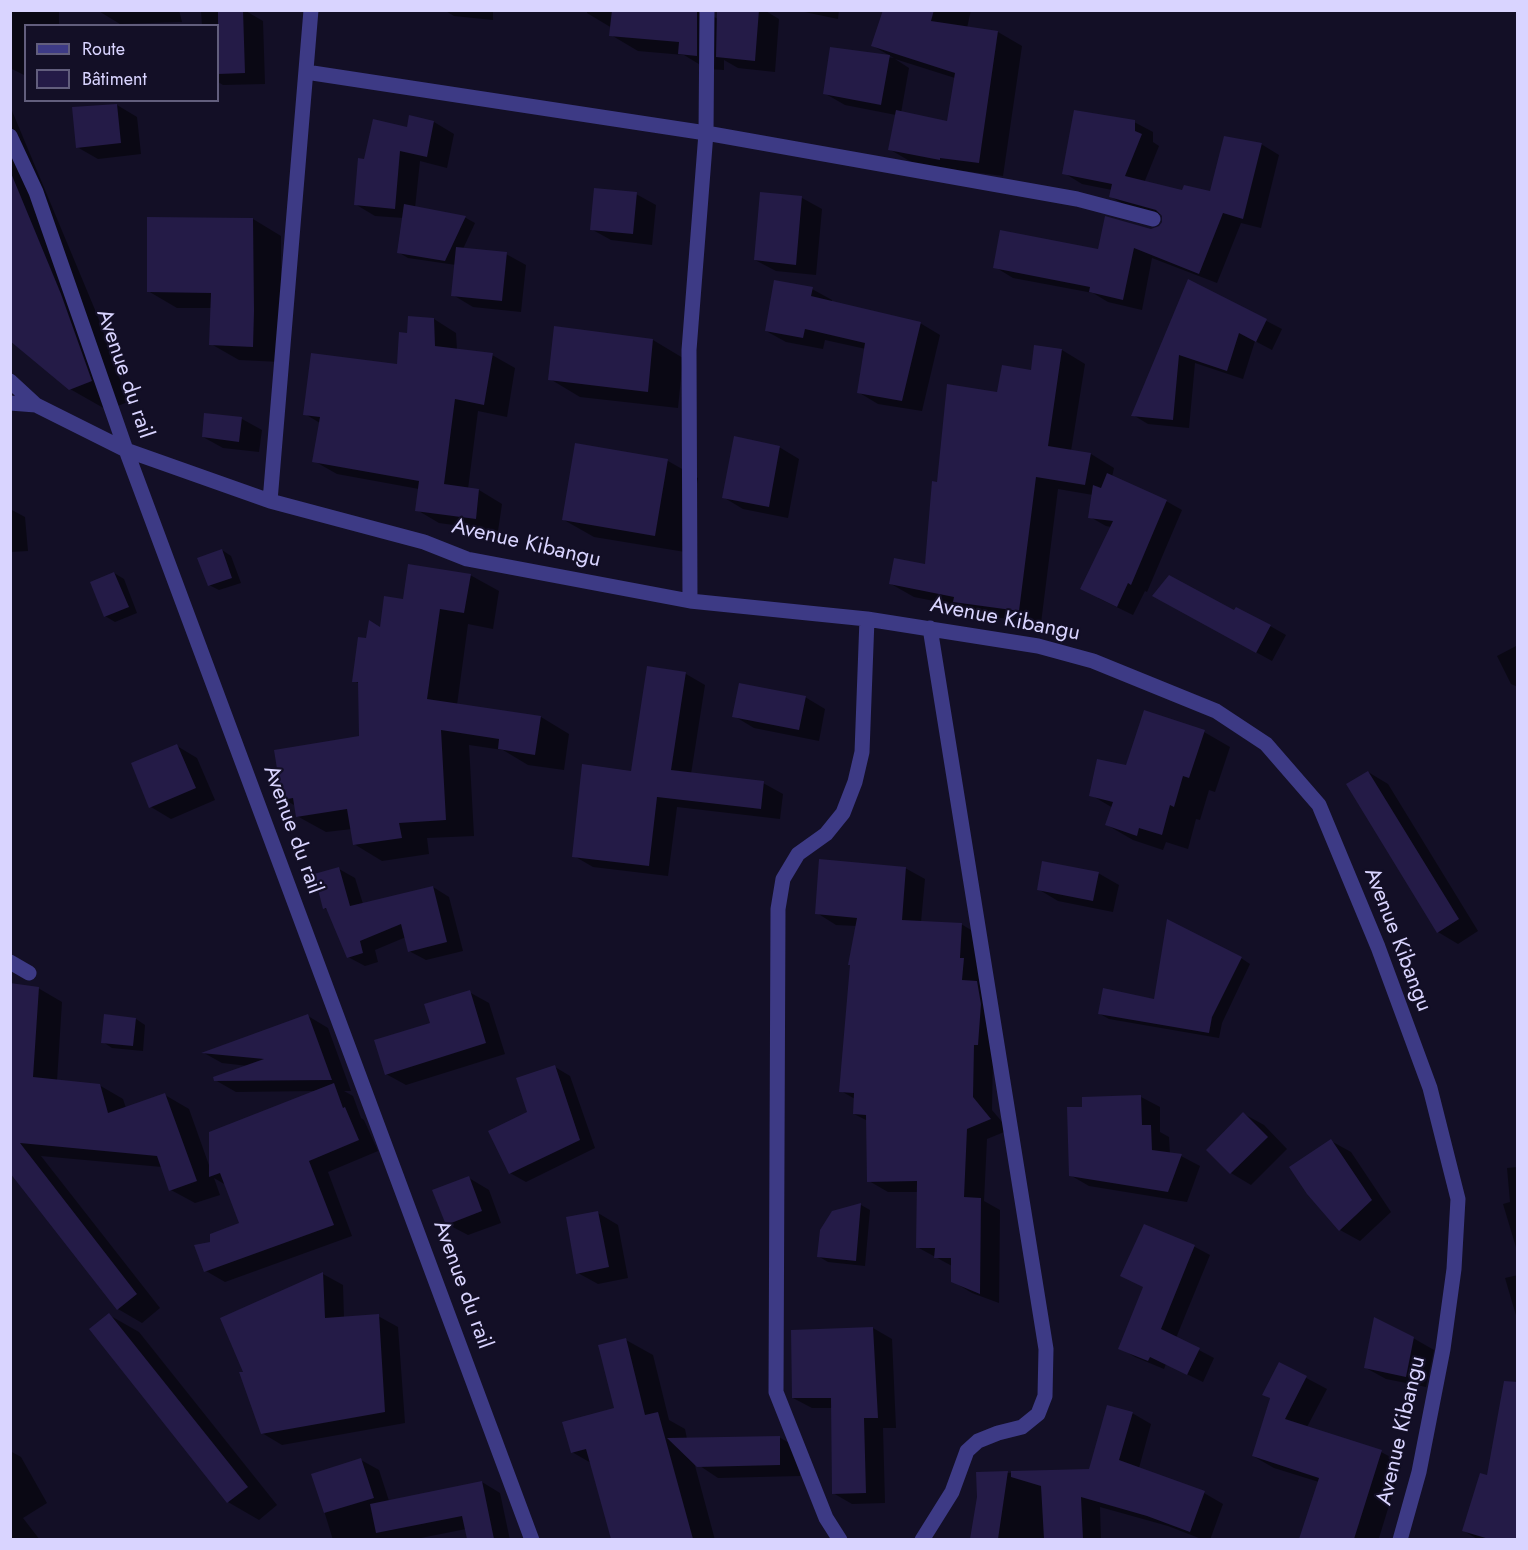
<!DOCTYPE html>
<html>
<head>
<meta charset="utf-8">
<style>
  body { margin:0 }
  #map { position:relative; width:1528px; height:1550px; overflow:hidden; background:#130f26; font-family:Jost,sans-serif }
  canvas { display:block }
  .frame { position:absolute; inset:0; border:12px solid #d9d4ff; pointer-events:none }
  .legend { position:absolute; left:24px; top:24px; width:195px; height:78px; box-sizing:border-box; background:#130f26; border:2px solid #625e7d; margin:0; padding:8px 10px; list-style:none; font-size:18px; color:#d9d4ff }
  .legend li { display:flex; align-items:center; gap:12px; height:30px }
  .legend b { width:30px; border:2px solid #625e7d }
</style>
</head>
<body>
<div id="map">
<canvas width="1528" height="1550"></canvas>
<div class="frame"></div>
<ul class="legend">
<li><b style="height:8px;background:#3d3a85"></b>Route</li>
<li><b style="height:16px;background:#241b47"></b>Bâtiment</li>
</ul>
</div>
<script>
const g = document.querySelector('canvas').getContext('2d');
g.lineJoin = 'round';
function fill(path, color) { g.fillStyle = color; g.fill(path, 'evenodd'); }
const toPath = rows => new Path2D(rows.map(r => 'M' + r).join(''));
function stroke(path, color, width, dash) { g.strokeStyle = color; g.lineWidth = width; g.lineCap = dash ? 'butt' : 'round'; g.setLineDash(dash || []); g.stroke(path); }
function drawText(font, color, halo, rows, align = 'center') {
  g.font = font + ' Jost,sans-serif'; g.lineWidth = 4.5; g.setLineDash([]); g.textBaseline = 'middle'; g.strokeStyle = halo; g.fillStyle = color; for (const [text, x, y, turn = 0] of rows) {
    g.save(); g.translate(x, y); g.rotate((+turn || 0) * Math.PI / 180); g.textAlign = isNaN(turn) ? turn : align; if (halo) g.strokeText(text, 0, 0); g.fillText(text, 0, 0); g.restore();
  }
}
const shadow = toPath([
  [10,10,59,10,59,26,26,26,26,76,10,68],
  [97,10,179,10,182,22,120,24],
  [244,10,263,21,265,84,223,85,218,82,218,26,202,26,201,11],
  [444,10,493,10,493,20,454,16],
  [587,10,711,10,711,15,718,19,736,10,764,10,779,19,775,72,738,68,724,60,724,70,707,69,684,55,638,51,611,35,612,28,587,13],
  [795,10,839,10,838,19],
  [884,10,971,10,967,28,998,32,1022,46,1003,176,964,171,964,173,913,163,889,149,896,115,845,105,824,93,831,48,894,58,873,46],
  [895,59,955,78,949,123,901,113,909,68],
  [117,105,137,117,141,154,98,159,77,147],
  [10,106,98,317,128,402,107,410,70,389,10,339],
  [411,117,434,122,454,134,447,168,420,161,415,208,466,218,475,223,463,249,506,254,526,265,521,312,473,307,453,295,456,265,408,258,398,252,404,218,375,216,355,204,365,160,408,128],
  [1134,122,1153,132,1153,142,1159,146,1144,183,1183,192,1211,193,1261,144,1279,155,1261,228,1241,223,1217,283,1152,258,1142,310,1108,302,1093,293,1013,278,995,267,1099,251,1160,228,1164,216,1129,207,1111,197,1112,190,1082,184,1064,173],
  [762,193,802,198,822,209,816,275,776,271,755,260],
  [636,194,656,205,652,245,611,240,591,229],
  [253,219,281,236,281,362,239,360,211,344,212,308,177,308,148,291],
  [1189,281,1282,329,1272,350,1255,341,1243,379,1195,363,1189,428,1148,424,1133,415],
  [812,289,832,300,832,303,920,323,940,335,922,411,878,404,858,392,866,349,825,340,823,349,786,342,766,331],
  [434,319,456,333,457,350,492,355,515,368,507,417,478,411,468,489,479,490,502,504,498,531,439,523,417,510,419,489,337,474,314,461,320,423,305,414,398,365,409,334],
  [555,327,653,340,683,358,678,408,580,397,550,379],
  [1036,347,1062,350,1085,364,1071,451,1091,454,1114,468,1112,477,1166,501,1182,510,1147,592,1145,591,1133,615,1098,598,1111,527,1106,526,1090,517,1093,495,1058,489,1041,623,977,615,964,607,914,597,891,584,926,566,938,483,999,394,1032,372],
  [242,419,262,430,259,452,223,448,203,437],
  [576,445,668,461,698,478,685,552,594,537,564,520],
  [779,447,799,459,788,518,743,509,723,497],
  [10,509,25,517,28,551,10,552],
  [222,550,231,556,241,583,219,590,209,585],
  [114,573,124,579,137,613,115,622,105,616],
  [470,575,499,591,493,629,468,624,457,705,541,717,569,734,564,770,528,765,503,750,469,745,474,836,427,838,429,854,382,861,354,844,352,829,326,832,297,816,296,806,283,799,361,738,360,684,354,681,367,640,381,629,404,601],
  [1170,605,1234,612,1270,626,1286,635,1272,661],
  [1518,645,1518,687,1511,684,1497,656],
  [648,668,686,674,705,685,691,774,763,783,783,794,780,819,677,807,668,876,593,867,574,856,633,773],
  [805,697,825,709,819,741,754,728,734,716],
  [1204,732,1230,747,1215,792,1209,790,1200,820,1196,819,1188,849,1166,842,1163,850,1133,840,1107,825,1113,808,1091,795,1127,767],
  [177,746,197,758,215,800,171,819,151,807],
  [1368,772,1388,784,1478,931,1458,944,1438,932],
  [905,868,925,879,921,922,961,924,981,936,993,1055,992,1110,1009,1130,987,1139,984,1201,1000,1210,999,1303,972,1293,952,1281,952,1266,917,1247,919,1192,888,1192,869,1181,868,1121,854,1114,855,1099,841,1091,857,926,836,925,817,913],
  [339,869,355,878,363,904,433,887,449,897,463,951,426,960,409,951,406,937,375,950,378,962,365,966,348,957,329,911,324,908],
  [1098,873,1119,885,1113,912,1058,901,1038,889],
  [1241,958,1250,964,1222,1023,1219,1038,1109,1019,1100,1014,1155,1001],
  [38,988,62,1002,57,1081,99,1085,123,1099,126,1108,165,1095,189,1109,210,1168,317,1091,236,1092,215,1080,248,1066,222,1063,204,1053,308,1016,328,1028,351,1091,344,1091,353,1096,361,1118,364,1120,378,1151,328,1172,352,1236,225,1282,206,1271,212,1243,241,1224,226,1185,214,1178,220,1195,195,1203,171,1190,162,1167,41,1156,160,1308,142,1323,118,1309,10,1171,10,1087],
  [469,992,489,1003,505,1054,406,1085,386,1074,432,1024],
  [136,1019,145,1025,143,1051,112,1048,103,1042],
  [555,1067,570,1076,595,1148,526,1182,510,1173,529,1113],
  [1141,1097,1160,1107,1160,1132,1169,1137,1170,1154,1181,1156,1200,1166,1187,1202,1089,1186,1070,1175,1083,1108,1083,1099],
  [1244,1114,1264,1125,1287,1149,1251,1185,1231,1173,1208,1150],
  [1331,1141,1351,1152,1391,1212,1360,1241,1340,1230],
  [1518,1167,1518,1254,1503,1204,1510,1202,1507,1168],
  [469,1178,489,1190,501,1223,468,1235,447,1224],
  [861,1205,870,1210,865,1266,828,1262,818,1256,833,1212],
  [598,1213,618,1225,628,1278,598,1284,578,1273],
  [1145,1226,1195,1247,1210,1255,1176,1338,1214,1358,1203,1382,1166,1364,1164,1369,1135,1357,1120,1348,1144,1288],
  [323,1274,343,1285,344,1318,378,1316,398,1327,405,1423,282,1445,262,1433,245,1373,222,1319],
  [1518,1275,1518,1322,1505,1278],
  [109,1315,139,1332,277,1505,259,1520,228,1502,91,1329],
  [873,1328,892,1339,896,1428,883,1428,885,1503,852,1504,833,1493,832,1408,812,1408,793,1398],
  [1413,1338,1434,1350,1426,1387,1386,1379,1366,1368],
  [626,1340,653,1355,669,1420,685,1429,687,1439,779,1437,799,1449,800,1476,718,1478,694,1462,715,1540,612,1540,591,1463,572,1452,616,1409],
  [1280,1364,1327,1389,1307,1427,1381,1452,1402,1463,1379,1538,1380,1540,1301,1540,1319,1482,1274,1468,1253,1456],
  [1132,1413,1151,1424,1139,1468,1204,1493,1223,1504,1210,1540,1204,1540,1168,1526,1100,1507,1101,1540,973,1540,979,1497,978,1474,1090,1470],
  [1518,1418,1518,1540,1479,1540,1464,1531,1488,1477],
  [10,1451,21,1457,47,1503,23,1518,40,1540,10,1540],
  [361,1460,379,1470,389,1501,482,1482,500,1493,510,1540,468,1540,466,1529,411,1540,333,1540,313,1475]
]);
const building = toPath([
  [218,10,243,10,245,73,218,74],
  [612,10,697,10,697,56,678,54,679,42,609,36],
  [717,10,759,10,755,61,716,57],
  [883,10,934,10,931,21,998,31,979,163,940,158,940,160,888,150,896,110,947,121,955,73,871,46],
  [830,47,890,55,881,105,823,94],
  [117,104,121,143,76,148,72,107],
  [1074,110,1135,120,1135,131,1142,134,1125,176,1182,190,1184,185,1210,191,1224,136,1262,143,1243,219,1223,213,1199,274,1134,248,1123,300,1089,292,1090,287,993,268,1000,230,1098,249,1105,216,1151,229,1159,226,1162,222,1162,216,1156,210,1109,197,1112,184,1062,174],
  [409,115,434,121,427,157,400,151,395,209,354,205,358,158,364,159,373,119,407,127],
  [11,173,61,294,92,381,69,390,10,341],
  [594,188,637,192,633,234,590,230],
  [760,192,802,196,796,265,754,260],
  [404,204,466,216,445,261,397,253],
  [147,217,253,218,254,311,253,347,209,345,211,293,147,292],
  [456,247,507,252,502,301,451,296],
  [1188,279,1267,319,1256,342,1239,333,1227,371,1179,355,1173,420,1131,416],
  [774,280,813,287,811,296,921,322,902,401,857,393,865,343,805,329,803,338,765,331],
  [408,316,434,318,435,346,493,353,484,405,455,399,444,484,479,489,476,519,415,511,419,481,312,462,320,417,303,415,311,353,397,364,399,332,407,333],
  [554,326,653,339,648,392,548,380],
  [1034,345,1062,349,1048,446,1091,453,1085,485,1036,477,1019,611,953,602,954,597,889,584,894,558,925,564,932,481,937,482,947,384,997,392,1002,365,1031,370],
  [204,413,242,417,239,442,202,437],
  [734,436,780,446,769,507,722,498],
  [575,443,668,459,655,536,562,520],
  [1107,473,1167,500,1131,585,1128,583,1117,607,1080,589,1113,521,1088,518,1093,485,1101,488],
  [222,549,232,578,208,586,197,558],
  [408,564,471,574,464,613,440,609,427,699,541,716,535,755,498,749,499,739,441,730,446,820,399,823,402,838,353,845,347,809,296,817,293,798,282,800,274,750,359,736,358,682,352,682,358,637,366,638,369,620,380,627,384,596,403,599],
  [114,572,129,607,104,617,90,582],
  [1169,575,1234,610,1236,607,1271,625,1256,653,1152,596],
  [647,666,686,672,671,770,764,781,761,809,657,797,649,866,572,857,582,764,631,771],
  [739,683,806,696,799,730,732,717],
  [1144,710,1205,730,1189,778,1183,776,1174,807,1170,805,1162,835,1139,828,1137,836,1105,825,1113,802,1089,796,1097,759,1126,765],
  [177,744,196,788,149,808,131,763],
  [1368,771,1459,919,1437,933,1346,784],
  [819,859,906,867,902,920,962,923,960,958,964,958,962,980,977,981,981,1004,978,1045,974,1045,973,1097,991,1119,967,1129,964,1197,981,1198,980,1294,951,1282,951,1258,934,1258,935,1248,916,1248,917,1181,867,1182,866,1115,853,1114,854,1093,839,1092,850,965,848,965,857,918,815,914],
  [1042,861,1099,872,1093,901,1037,890],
  [339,867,350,906,433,886,447,942,408,952,401,924,360,941,363,953,347,958,326,908,323,909,314,874],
  [1167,919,1242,957,1212,1017,1209,1033,1098,1014,1103,988,1154,999],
  [10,983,39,987,33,1077,100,1084,108,1113,165,1093,197,1181,169,1191,157,1156,20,1143,137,1294,117,1310,10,1173],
  [470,990,486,1043,385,1075,374,1040,430,1023,424,1004],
  [104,1014,136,1018,133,1046,101,1043],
  [308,1014,332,1080,214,1081,213,1077,264,1059,201,1053],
  [555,1065,580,1140,509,1174,488,1131,527,1112,516,1078],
  [334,1083,343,1108,345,1107,359,1140,309,1161,334,1225,204,1272,194,1245,210,1242,210,1234,239,1223,220,1173,209,1177,209,1132],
  [1141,1095,1142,1125,1151,1125,1152,1150,1182,1154,1168,1192,1069,1176,1067,1107,1082,1107,1082,1097],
  [1243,1112,1268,1137,1230,1174,1206,1150],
  [1331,1139,1372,1200,1339,1231,1307,1194,1289,1167],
  [469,1176,482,1211,446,1225,432,1190],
  [861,1203,856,1261,817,1257,820,1230,832,1211],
  [598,1211,609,1267,576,1274,566,1217],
  [1144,1224,1195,1245,1161,1329,1200,1348,1187,1375,1150,1357,1148,1361,1118,1349,1143,1287,1120,1276],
  [323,1272,325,1318,379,1314,385,1412,261,1434,239,1372,243,1372,220,1318],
  [109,1313,248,1487,227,1503,89,1329],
  [1374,1317,1414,1337,1406,1377,1364,1368],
  [873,1327,878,1418,864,1418,866,1493,832,1494,831,1398,792,1398,791,1330],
  [626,1338,645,1415,658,1412,693,1539,611,1539,586,1449,571,1453,562,1422,614,1408,598,1345],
  [1279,1362,1307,1376,1285,1419,1382,1450,1354,1539,1299,1539,1319,1478,1252,1456,1270,1398,1262,1395],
  [1504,1381,1518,1382,1518,1539,1489,1539,1462,1531,1480,1473,1487,1475],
  [1107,1405,1133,1412,1119,1460,1205,1491,1190,1532,1147,1516,1081,1497,1083,1539,1044,1539,1041,1486,1011,1477,1011,1471,1089,1469],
  [780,1436,780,1465,697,1467,667,1438],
  [361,1458,374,1498,324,1513,311,1474],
  [1008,1471,998,1539,970,1539,977,1497,976,1472],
  [482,1481,494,1539,467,1539,462,1516,376,1533,370,1504]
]);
const lane = toPath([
  [10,962,29,973]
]);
const street = toPath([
  [306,72,706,133,1077,199,1153,219],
  [10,136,36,192,126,450,532,1540],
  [10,381,36,405],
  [10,403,36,405,126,450,270,501,424,542,467,559,690,601,867,619,1038,646,1093,661,1216,711,1266,744,1319,805,1378,947,1430,1088,1458,1199,1454,1269,1443,1349,1419,1472,1400,1540],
  [270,501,311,10],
  [690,601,689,350,706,133,707,10],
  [840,1540,826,1518,776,1392,778,909,783,879,798,854,826,834,843,813,855,782,862,752,867,619],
  [922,1540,952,1492,967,1451,978,1441,998,1433,1022,1427,1038,1414,1045,1396,1046,1349,930,628]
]);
const streetNames = [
  ["Avenue du rail",124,374,71],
  ["Avenue Kibangu",526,544,13],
  ["Avenue Kibangu",1005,620,11],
  ["Avenue du rail",292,830,70],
  ["Avenue Kibangu",1397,940,69],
  ["Avenue du rail",462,1285,70],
  ["Avenue Kibangu",1402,1431,-77]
];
fill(shadow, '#0007');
fill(building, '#241b47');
stroke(lane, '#3d3a85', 15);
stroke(street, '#3d3a85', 15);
drawText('22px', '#d9d4ff', '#130f26', streetNames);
</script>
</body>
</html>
